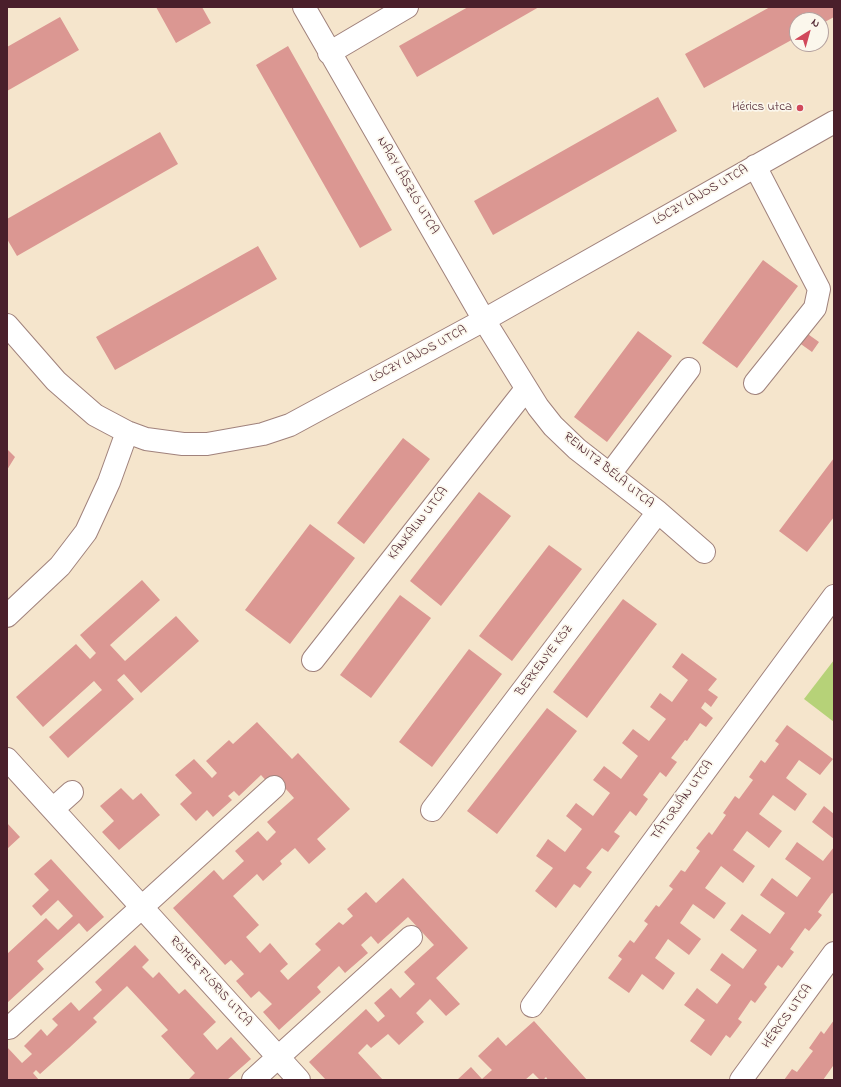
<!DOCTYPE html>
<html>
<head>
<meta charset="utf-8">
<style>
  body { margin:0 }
  #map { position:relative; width:841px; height:1087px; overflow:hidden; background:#f5e5cc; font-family:"Indie Flower",sans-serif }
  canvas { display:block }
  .frame { position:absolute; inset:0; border:8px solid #4a1f2b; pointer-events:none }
  .north { position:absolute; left:789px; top:12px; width:40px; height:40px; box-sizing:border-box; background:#fbf7ec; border:1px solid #b4a19f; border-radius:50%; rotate:37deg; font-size:11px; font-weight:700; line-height:16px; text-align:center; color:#4a1f2b }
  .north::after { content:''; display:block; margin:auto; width:14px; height:18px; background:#d1495b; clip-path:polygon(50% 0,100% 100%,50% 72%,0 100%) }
</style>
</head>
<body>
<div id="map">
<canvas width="841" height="1087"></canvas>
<div class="frame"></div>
<div class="north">N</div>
</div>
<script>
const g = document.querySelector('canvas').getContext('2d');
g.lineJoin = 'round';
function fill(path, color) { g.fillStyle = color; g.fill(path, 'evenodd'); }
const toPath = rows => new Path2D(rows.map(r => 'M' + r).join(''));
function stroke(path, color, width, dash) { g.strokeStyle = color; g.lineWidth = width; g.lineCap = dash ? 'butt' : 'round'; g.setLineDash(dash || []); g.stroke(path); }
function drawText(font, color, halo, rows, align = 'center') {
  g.font = font + ' "Indie Flower",sans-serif'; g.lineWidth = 3.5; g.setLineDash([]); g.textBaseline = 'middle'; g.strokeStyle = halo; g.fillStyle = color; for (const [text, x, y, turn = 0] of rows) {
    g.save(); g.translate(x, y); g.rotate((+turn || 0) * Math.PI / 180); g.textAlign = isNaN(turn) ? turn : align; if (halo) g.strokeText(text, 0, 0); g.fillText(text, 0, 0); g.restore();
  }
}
const green = toPath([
  [834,660,834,722,804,699]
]);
const building = toPath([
  [156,7,202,7,211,23,176,43],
  [468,7,539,7,417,77,399,46],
  [770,7,834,7,834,17,821,24,821,20,797,20,797,37,704,88,685,54],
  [60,17,79,50,7,91,7,47],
  [288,46,392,230,360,248,256,65],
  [658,97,677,131,493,235,474,201],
  [160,132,178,164,17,256,7,239,7,219],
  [258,246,277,279,115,370,96,337],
  [763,260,798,286,737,368,702,343],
  [638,331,672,356,607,442,574,417],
  [805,332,819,342,812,352,798,342],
  [403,438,430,459,364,544,337,523],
  [7,449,15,457,7,470],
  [834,458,834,517,807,552,779,531],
  [479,492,511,516,441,606,410,581],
  [310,524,355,558,290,644,245,610],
  [549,545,582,569,512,661,479,636],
  [142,580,160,600,110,645,125,661,176,616,199,641,141,693,124,674,117,680,134,699,68,758,49,737,102,690,94,681,43,727,16,697,76,644,90,659,96,653,80,635],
  [400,595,431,618,371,698,340,675],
  [623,599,657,624,587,718,553,692],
  [469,649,502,674,432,767,399,742],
  [682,653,717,679,708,690,718,697,711,707,705,702,701,708,713,718,706,727,700,723,687,741,685,740,671,758,677,762,666,777,660,772,643,795,648,799,636,816,630,811,614,832,620,836,608,852,602,848,586,868,592,872,580,888,574,884,556,908,535,891,553,868,536,856,548,839,565,852,582,829,566,816,576,803,593,816,610,793,593,780,604,766,621,779,638,756,622,743,633,729,649,741,666,719,650,707,660,693,672,702,688,680,672,667],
  [547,708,577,731,497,834,467,811],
  [257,722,292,759,298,753,350,809,317,839,326,849,309,864,295,848,280,861,282,864,263,881,257,874,233,896,259,925,246,937,260,953,270,943,288,964,280,971,288,980,321,950,315,944,339,922,343,925,353,916,347,909,366,892,376,903,403,878,468,948,436,978,460,1004,446,1016,430,999,416,1013,424,1022,399,1045,388,1034,371,1048,367,1044,358,1053,383,1080,326,1080,309,1062,366,1009,378,1022,385,1016,374,1003,391,988,400,998,415,984,404,972,434,945,408,917,378,944,371,936,361,945,368,953,345,973,339,966,317,987,321,992,279,1030,263,1012,272,1004,259,991,251,998,236,981,244,974,231,960,225,965,173,908,214,870,223,880,244,861,235,851,258,831,267,841,276,832,267,822,294,798,276,778,269,784,261,775,239,796,234,791,228,796,232,800,213,817,207,810,196,821,180,804,192,793,175,775,194,759,212,778,217,773,206,761,229,740,233,744],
  [787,725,833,759,820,775,799,760,786,778,807,794,795,811,773,795,759,814,782,831,769,848,747,831,733,850,755,866,743,883,721,866,705,888,726,903,714,919,693,904,680,923,701,939,689,955,668,939,655,958,675,973,663,990,642,974,629,993,608,978,622,959,618,956,630,940,634,943,648,924,644,921,656,905,659,907,673,889,669,886,681,870,685,872,700,851,696,848,709,832,712,835,726,815,723,813,735,796,739,799,753,780,749,777,761,760,765,763,779,744,775,741],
  [121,788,133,800,141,793,160,815,119,850,102,832,114,821,100,806],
  [824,806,834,814,834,839,812,822],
  [7,823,20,837,7,849],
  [797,842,823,861,834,847,834,894,832,893,818,912,822,915,809,931,805,928,790,949,794,952,782,968,778,965,764,984,767,987,755,1003,751,1000,738,1019,742,1022,730,1038,726,1035,711,1056,690,1041,705,1020,684,1005,697,988,717,1004,731,985,710,970,722,953,743,969,757,950,730,930,742,914,770,934,785,913,760,895,772,878,797,897,811,878,785,859],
  [51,859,104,917,87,932,79,923,37,961,44,969,7,1003,7,954,46,918,58,930,73,916,58,900,41,916,32,906,49,890,34,874],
  [135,945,149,960,142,967,153,978,159,972,179,994,185,989,216,1022,203,1034,217,1050,231,1037,251,1059,227,1080,188,1080,195,1073,161,1036,168,1030,127,986,93,1018,97,1022,69,1048,40,1074,36,1070,33,1073,39,1080,7,1080,7,1047,22,1063,32,1054,24,1046,41,1029,47,1036,58,1025,52,1019,71,1002,79,1011,102,990,95,982],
  [834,1020,834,1067,833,1066,823,1080,784,1080,792,1069,797,1072,813,1051,809,1048,821,1031,824,1034],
  [534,1021,587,1080,548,1080,546,1077,543,1080,540,1080,533,1073,525,1080,457,1080,471,1067,482,1079,492,1070,478,1056,498,1037,506,1046]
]);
const minor = toPath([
  [304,7,484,320,538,407,553,426,577,449,658,512,704,552],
  [329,53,407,7],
  [7,325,56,381,95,415,127,432,146,439,183,444,207,444,263,434,290,425,484,320,834,122],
  [755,383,815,308,819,289,755,166],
  [610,474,689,369],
  [7,616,60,566,86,532,109,482,127,432],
  [313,660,526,389],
  [7,759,299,1080],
  [53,809,72,792],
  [432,810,658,512],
  [532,1006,834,596],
  [9,1028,274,787],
  [253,1080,411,937],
  [741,1080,834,953]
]);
const markers = [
  [800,108,4,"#d1495b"]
];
const poiNames = [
  ["Hérics utca",792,108]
];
const streetNames = [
  ["NAGY LÁSZLÓ UTCA",407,186,60],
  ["LÓCZY LAJOS UTCA",701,196,-30],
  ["LÓCZY LAJOS UTCA",419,355,-28],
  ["REINITZ BÉLA UTCA",608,471,39],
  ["KANKALIN UTCA",419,524,-52],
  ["BERKENYE KÖZ",545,661,-53],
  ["TÁTORJÁN UTCA",683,801,-54],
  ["RÓMER FLÓRIS UTCA",210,982,48],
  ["HÉRICS UTCA",788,1017,-54]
];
fill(green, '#b6d278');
fill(building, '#db9792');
stroke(minor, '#a0827c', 24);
stroke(minor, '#fff', 22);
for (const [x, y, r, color] of markers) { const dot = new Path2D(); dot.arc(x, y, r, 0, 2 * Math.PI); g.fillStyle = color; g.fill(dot); stroke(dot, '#fbf7ec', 1.5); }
drawText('13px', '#4a1f2b', '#fbf7ec', poiNames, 'right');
drawText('13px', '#4a1f2b', '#fbf7ec', streetNames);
</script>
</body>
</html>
